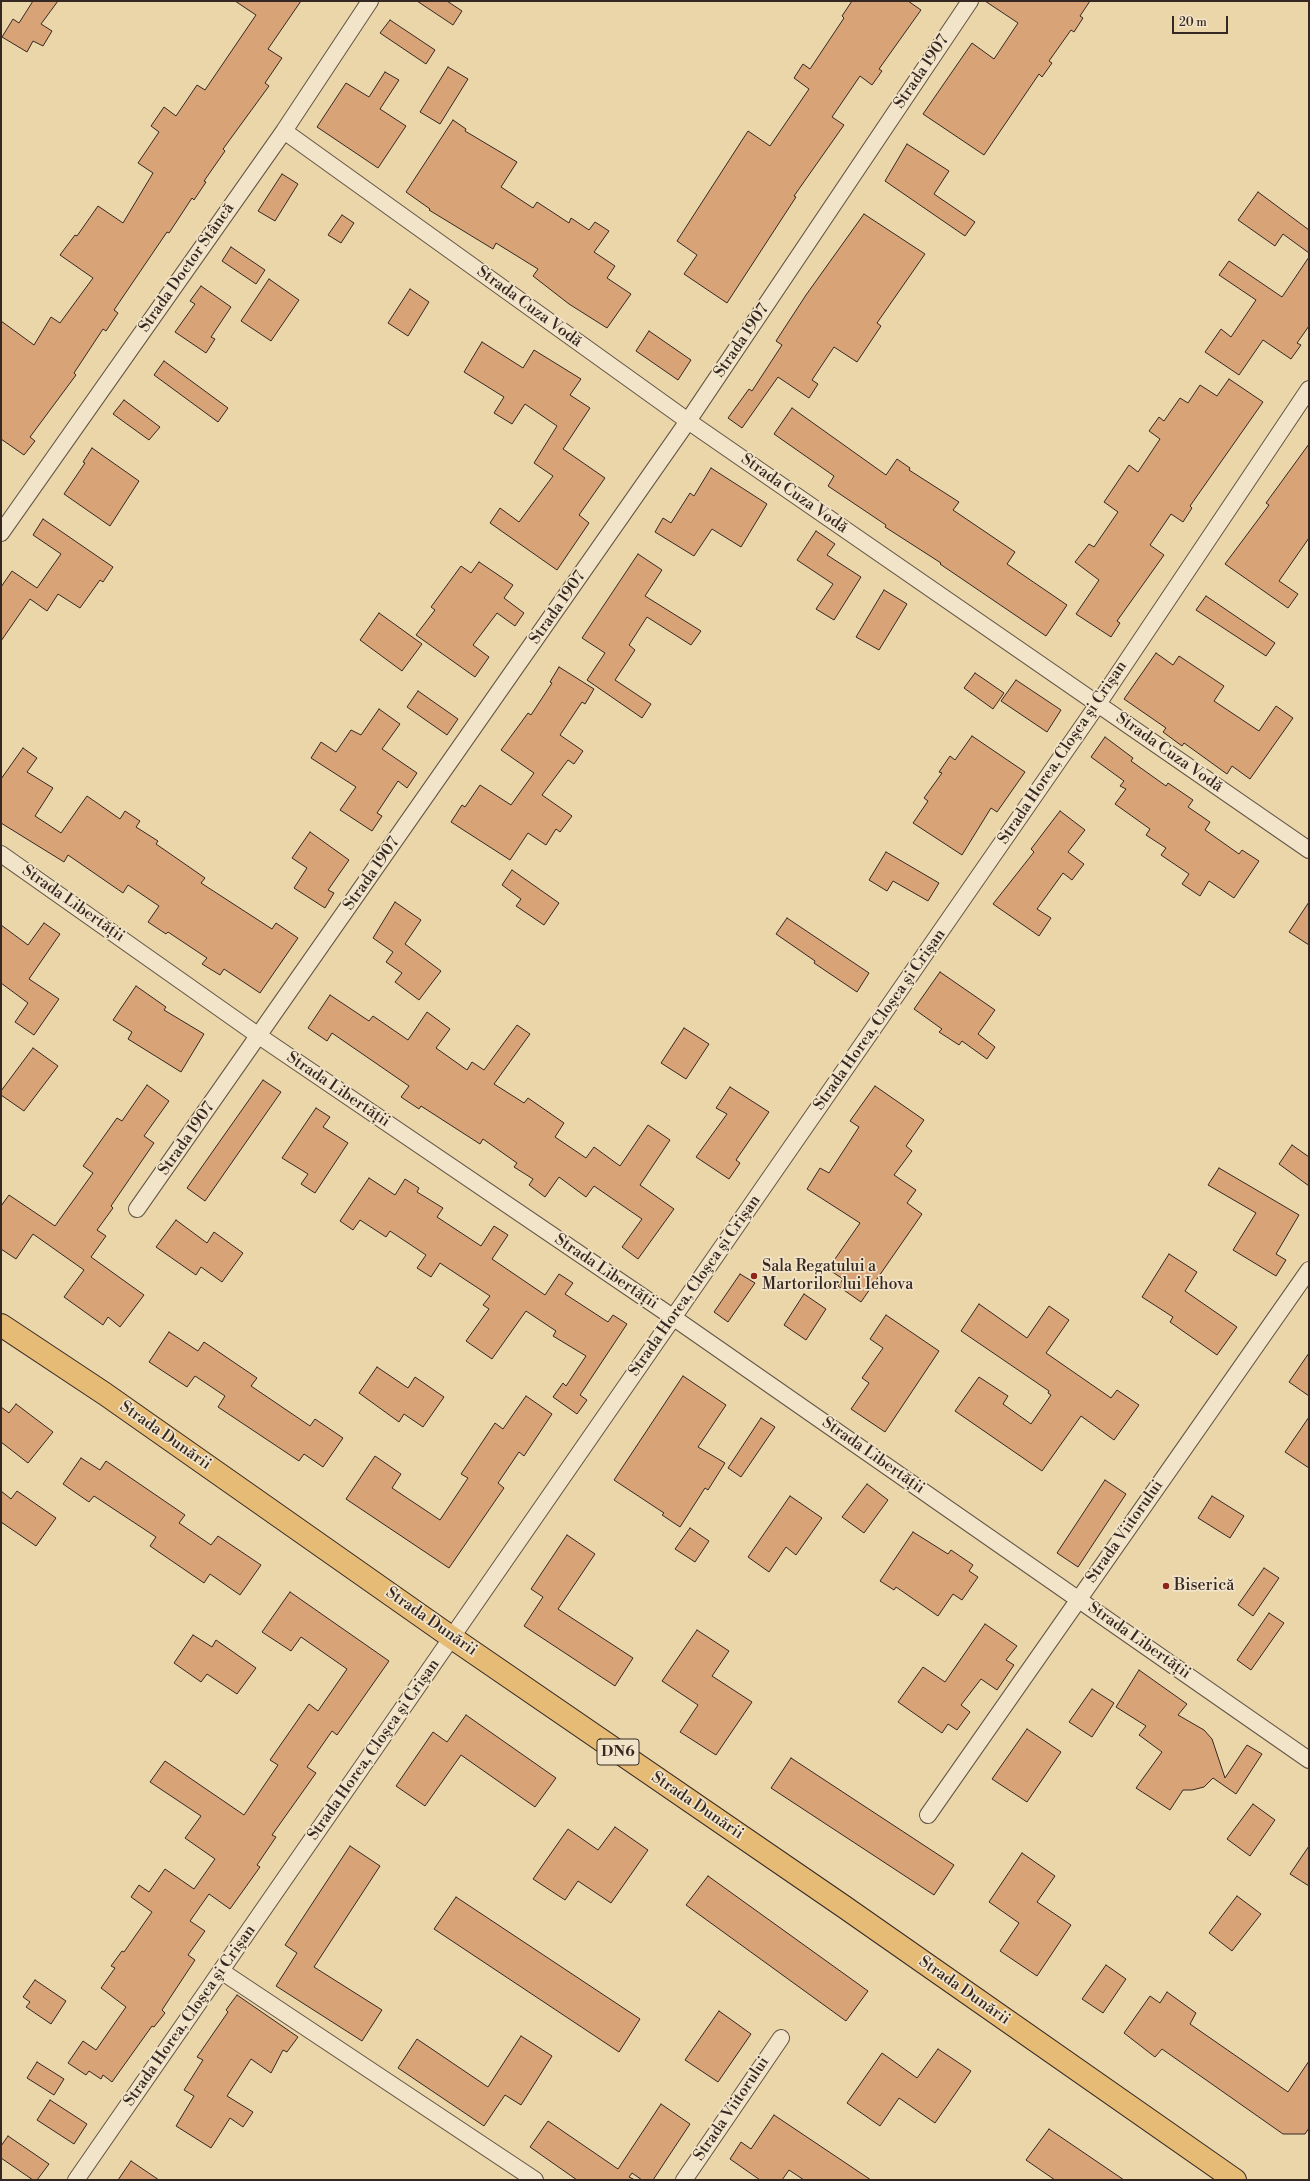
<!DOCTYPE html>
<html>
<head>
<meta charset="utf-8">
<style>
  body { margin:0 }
  #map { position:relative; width:1310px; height:2181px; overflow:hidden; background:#ebd6aa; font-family:"Libre Bodoni",serif }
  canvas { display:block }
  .frame { position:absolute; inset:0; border:2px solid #352823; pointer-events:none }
  .scale { position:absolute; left:1172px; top:16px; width:56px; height:18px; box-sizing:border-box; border:2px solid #352823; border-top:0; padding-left:5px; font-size:12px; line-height:14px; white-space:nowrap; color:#352823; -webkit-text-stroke:3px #f2e4c8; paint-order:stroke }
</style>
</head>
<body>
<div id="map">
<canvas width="1310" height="2181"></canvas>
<div class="frame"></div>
<div class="scale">20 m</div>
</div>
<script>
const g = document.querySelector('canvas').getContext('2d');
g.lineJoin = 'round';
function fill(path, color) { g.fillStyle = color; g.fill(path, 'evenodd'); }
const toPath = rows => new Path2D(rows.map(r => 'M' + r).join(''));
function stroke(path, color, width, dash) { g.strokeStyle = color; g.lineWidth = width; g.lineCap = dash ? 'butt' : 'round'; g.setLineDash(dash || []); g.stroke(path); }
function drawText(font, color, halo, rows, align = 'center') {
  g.font = font + ' "Libre Bodoni",serif'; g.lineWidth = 3.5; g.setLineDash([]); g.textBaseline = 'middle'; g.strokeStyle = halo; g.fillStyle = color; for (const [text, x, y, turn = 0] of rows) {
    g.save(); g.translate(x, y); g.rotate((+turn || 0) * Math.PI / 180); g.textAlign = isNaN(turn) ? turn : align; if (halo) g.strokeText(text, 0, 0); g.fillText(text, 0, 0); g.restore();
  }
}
const building = toPath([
  [33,1,58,1,41,24,52,31,43,46,33,41,27,52,2,37,13,19,19,23,33,1],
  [235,1,301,1,268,49,282,58,265,83,269,86,223,149,225,151,204,181,206,182,194,200,192,198,169,233,167,232,114,310,118,313,106,331,103,329,74,373,76,375,30,437,35,441,24,455,1,439,1,321,34,345,51,317,60,323,93,278,60,255,75,235,77,236,98,206,123,223,153,173,138,163,159,132,151,126,164,107,176,116,197,85,205,90,256,15,235,1],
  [417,1,447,1,462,11,453,25,417,1],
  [852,1,908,1,921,10,879,69,882,71,872,85,860,76,832,117,844,125,794,196,796,197,727,303,684,274,697,255,677,241,748,131,770,146,809,89,794,78,803,64,810,69,844,18,842,16,852,1],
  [985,1,1090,1,1080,16,1083,18,1074,32,1071,30,1049,61,1052,63,1042,77,1039,74,984,155,923,114,972,43,994,59,1018,23,985,1],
  [390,20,435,50,426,64,380,33,390,20],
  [448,67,468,79,440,124,420,112,448,67],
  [385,72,399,80,380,109,406,126,378,168,317,127,346,83,369,97,385,72],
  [453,120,466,129,465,131,517,162,501,187,533,208,537,202,569,223,571,218,589,230,595,222,609,231,594,252,615,266,607,278,631,294,607,328,569,304,533,276,538,269,496,243,493,249,429,210,430,209,406,192,453,120],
  [907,144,949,171,934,194,975,222,965,236,885,181,907,144],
  [282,174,298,184,275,221,258,211,282,174],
  [1258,192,1309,230,1309,253,1283,234,1275,246,1238,220,1258,192],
  [864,214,925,254,877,323,881,326,857,362,834,347,812,380,818,384,809,398,778,377,742,428,728,418,749,389,752,391,782,345,776,341,806,295,864,214],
  [342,215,354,223,341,243,328,235,342,215],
  [231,247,265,270,256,284,222,261,231,247],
  [1309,257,1309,326,1297,343,1301,345,1291,359,1263,340,1239,375,1205,352,1221,329,1231,337,1256,300,1219,275,1229,261,1282,297,1309,257],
  [269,279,299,300,271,341,241,321,269,279],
  [201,286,231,307,211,337,215,339,206,353,175,332,195,304,190,301,201,286],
  [410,289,429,302,408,336,388,323,410,289],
  [649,331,691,360,678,380,636,351,649,331],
  [482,342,523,368,534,350,581,379,570,395,590,408,563,449,605,478,579,515,589,523,557,570,490,523,500,508,519,522,553,476,534,463,557,426,525,404,512,424,494,413,504,397,464,372,482,342],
  [164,361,228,408,218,422,154,375,164,361],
  [1229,379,1263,402,1190,506,1192,508,1183,522,1171,514,1150,545,1164,555,1117,621,1120,623,1111,637,1076,614,1099,580,1075,562,1089,544,1094,547,1118,512,1104,502,1129,465,1138,472,1160,439,1149,431,1159,417,1164,421,1180,398,1188,403,1200,385,1217,396,1229,379],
  [124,400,160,427,149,440,113,414,124,400],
  [792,408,886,475,897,459,910,468,909,470,959,502,953,510,1015,552,1007,564,1067,605,1046,636,940,564,941,563,885,527,886,525,828,486,834,476,774,434,792,408],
  [1309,444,1309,538,1279,581,1298,594,1288,608,1225,564,1269,505,1266,503,1309,444],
  [92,448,139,481,110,526,64,494,85,463,83,462,92,448],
  [711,468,767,504,741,547,712,529,694,556,655,532,663,518,671,523,690,493,694,496,711,468],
  [43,519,113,567,103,582,100,580,80,608,58,594,47,611,30,599,1,641,1,587,12,571,37,588,61,554,33,535,43,519],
  [816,531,835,544,827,555,861,577,834,620,816,609,833,584,797,560,816,531],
  [638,554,662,570,645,596,701,631,691,645,647,617,629,645,635,650,615,680,651,704,642,718,587,680,605,653,582,638,638,554],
  [479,562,513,585,504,598,524,613,515,626,497,613,473,645,489,657,475,677,416,635,435,610,431,607,461,566,471,573,479,562],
  [884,590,907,604,879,650,856,637,884,590],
  [1206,596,1275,643,1266,656,1196,610,1206,596],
  [379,613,422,644,402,671,360,640,379,613],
  [1156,653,1173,665,1179,656,1224,686,1214,701,1259,731,1276,706,1293,718,1250,779,1232,766,1227,774,1184,743,1182,746,1163,732,1166,728,1124,699,1156,653],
  [559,667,594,689,585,704,582,702,560,735,583,751,574,764,568,760,542,795,572,816,560,832,556,829,546,845,528,833,510,860,451,822,462,805,465,807,480,785,511,805,534,773,501,750,528,713,531,715,552,683,550,682,559,667],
  [975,673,1004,693,993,709,964,688,975,673],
  [1016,680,1061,710,1047,732,1001,701,1016,680],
  [418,691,458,719,447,735,407,707,418,691],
  [379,709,400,724,382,749,417,773,407,788,398,781,377,813,382,816,372,831,340,810,356,787,311,758,321,742,336,752,351,730,361,735,379,709],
  [972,736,1025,772,997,812,991,808,962,855,913,823,928,801,924,798,942,773,939,772,950,756,955,760,972,736],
  [1105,737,1133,758,1131,761,1166,786,1168,783,1193,800,1188,807,1210,822,1205,830,1239,854,1242,850,1259,861,1234,898,1209,881,1200,896,1182,884,1189,874,1161,855,1166,848,1146,835,1150,829,1115,804,1126,789,1120,786,1124,781,1091,757,1105,737],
  [23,748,37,758,27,772,53,788,35,816,61,833,87,796,120,819,125,811,140,821,136,827,158,841,156,844,205,878,201,883,272,929,276,923,298,938,260,993,224,969,220,975,202,964,207,958,168,932,166,934,148,922,159,906,128,885,123,893,68,855,64,862,1,823,1,779,23,748],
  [1060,811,1085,830,1068,852,1084,864,1072,880,1063,873,1037,909,1051,918,1039,936,993,904,1034,852,1031,849,1060,811],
  [310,832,349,860,328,890,334,893,325,908,294,888,307,868,292,858,310,832],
  [886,852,939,883,928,901,893,881,887,891,869,880,886,852],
  [512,870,559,903,544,925,516,906,521,899,502,885,512,870],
  [395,902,421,920,405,944,441,971,419,1000,395,982,402,973,386,962,393,952,373,938,395,902],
  [1309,902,1309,945,1289,932,1309,902],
  [787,918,869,973,857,992,814,963,815,961,776,934,787,918],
  [44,923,60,934,29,979,59,999,34,1035,15,1022,28,1003,1,983,1,925,28,945,44,923],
  [940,972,995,1010,978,1034,995,1047,987,1059,962,1041,959,1045,939,1032,942,1029,914,1009,940,972],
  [136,986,166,1007,164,1010,204,1034,181,1072,128,1039,132,1032,113,1020,136,986],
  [330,995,369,1021,373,1016,408,1040,427,1012,450,1029,436,1048,467,1070,472,1062,484,1070,517,1025,530,1034,494,1084,524,1103,528,1098,564,1123,555,1137,586,1158,594,1147,620,1166,648,1125,670,1140,640,1185,674,1209,638,1259,622,1247,642,1219,594,1186,586,1197,559,1177,545,1197,529,1185,533,1179,514,1167,517,1163,483,1139,480,1144,421,1106,419,1109,401,1097,409,1086,332,1033,327,1041,308,1028,330,995],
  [684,1028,709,1044,686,1079,661,1063,684,1028],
  [33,1048,58,1066,24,1111,1,1095,1,1091,33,1048],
  [263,1080,281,1092,205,1201,187,1188,263,1080],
  [147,1085,169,1101,144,1136,154,1143,111,1206,113,1208,97,1230,106,1236,91,1257,144,1295,120,1327,108,1317,103,1325,64,1297,84,1270,33,1234,16,1259,1,1249,1,1206,9,1195,55,1226,93,1173,83,1166,117,1118,122,1121,147,1085],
  [875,1086,924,1120,906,1146,912,1151,894,1175,916,1190,907,1203,922,1214,861,1302,838,1286,843,1279,828,1269,860,1223,807,1189,820,1168,829,1173,859,1127,850,1121,875,1086],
  [730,1087,769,1112,736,1160,740,1163,729,1179,696,1157,727,1114,716,1108,730,1087],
  [316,1108,330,1117,323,1127,348,1143,315,1193,301,1184,308,1174,282,1158,316,1108],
  [1292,1145,1309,1157,1309,1186,1279,1164,1292,1145],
  [1219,1168,1299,1215,1276,1254,1286,1260,1276,1276,1233,1250,1256,1213,1208,1185,1219,1168],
  [369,1178,395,1195,405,1179,419,1188,417,1192,443,1208,437,1217,481,1246,494,1226,508,1235,492,1259,545,1295,559,1274,573,1283,565,1294,608,1322,613,1315,627,1324,580,1395,587,1400,577,1414,553,1397,563,1383,566,1386,586,1356,553,1336,556,1331,526,1311,492,1359,466,1341,489,1309,483,1305,490,1296,440,1263,431,1277,417,1268,426,1255,390,1231,386,1237,360,1220,353,1230,340,1221,369,1178],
  [176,1220,207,1243,214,1232,243,1253,222,1282,201,1267,196,1275,156,1247,176,1220],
  [1169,1254,1197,1272,1185,1291,1237,1327,1217,1355,1170,1322,1173,1317,1142,1297,1169,1254],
  [740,1274,755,1283,728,1322,714,1312,740,1274],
  [804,1294,826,1309,806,1340,784,1325,804,1294],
  [979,1304,1027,1338,1049,1306,1069,1320,1046,1353,1111,1398,1117,1390,1139,1405,1114,1440,1081,1416,1042,1471,955,1411,979,1377,1008,1396,1003,1404,1031,1424,1051,1395,1048,1393,1049,1391,961,1331,979,1304],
  [886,1315,939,1351,885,1432,851,1409,869,1383,862,1378,883,1348,870,1339,886,1315],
  [169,1332,198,1351,204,1342,257,1378,251,1386,310,1426,315,1419,343,1438,323,1467,304,1454,299,1461,218,1407,225,1396,195,1376,187,1387,149,1362,169,1332],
  [1309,1353,1309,1396,1289,1382,1309,1353],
  [377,1367,408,1388,415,1377,444,1397,423,1427,404,1414,399,1422,359,1393,377,1367],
  [683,1376,726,1405,698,1447,725,1463,708,1490,705,1488,680,1527,662,1515,664,1513,614,1480,683,1376],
  [526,1396,552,1414,524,1456,519,1452,498,1483,504,1488,449,1568,346,1499,375,1456,401,1474,392,1488,440,1520,468,1478,461,1474,495,1423,503,1429,526,1396],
  [16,1404,53,1432,28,1463,1,1442,1,1407,9,1413,16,1404],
  [1309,1417,1309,1468,1285,1452,1309,1417],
  [761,1418,775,1427,741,1477,728,1468,761,1418],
  [81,1458,100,1470,106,1461,185,1515,179,1523,211,1545,218,1536,261,1565,240,1595,210,1574,204,1583,150,1546,156,1537,94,1496,89,1502,63,1484,81,1458],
  [1105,1480,1126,1494,1078,1567,1057,1553,1105,1480],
  [867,1484,888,1500,864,1533,842,1517,867,1484],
  [1,1491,11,1499,17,1491,56,1518,36,1546,1,1522,1,1491],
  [790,1496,822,1518,796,1555,786,1547,769,1572,748,1557,790,1496],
  [1212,1496,1244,1516,1230,1538,1198,1518,1212,1496],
  [690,1528,709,1541,695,1562,675,1549,690,1528],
  [913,1532,948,1554,951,1550,973,1565,969,1571,978,1577,962,1600,953,1594,938,1616,896,1587,894,1590,880,1581,913,1532],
  [567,1535,595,1554,558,1609,633,1658,615,1686,524,1626,543,1597,531,1589,567,1535],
  [1264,1568,1279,1578,1253,1616,1238,1605,1264,1568],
  [290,1592,389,1661,337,1735,332,1731,307,1767,316,1773,272,1835,276,1837,257,1865,260,1867,230,1909,209,1894,190,1921,205,1931,188,1955,195,1960,162,2010,165,2013,154,2027,152,2026,112,2082,103,2075,101,2079,89,2071,86,2075,68,2063,83,2041,96,2050,126,2007,101,1988,115,1968,111,1966,122,1951,124,1952,152,1912,131,1897,139,1885,149,1892,165,1869,194,1889,215,1859,185,1838,201,1816,150,1782,165,1761,244,1815,278,1765,270,1760,309,1704,318,1711,347,1669,301,1637,291,1651,262,1632,290,1592],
  [1269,1613,1284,1623,1251,1670,1237,1660,1269,1613],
  [985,1624,1017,1646,1006,1660,1014,1665,997,1690,981,1679,961,1705,970,1712,957,1730,948,1724,942,1733,898,1702,923,1667,945,1682,985,1624],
  [697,1630,729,1651,712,1676,752,1702,716,1755,680,1732,698,1705,662,1681,697,1630],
  [193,1635,212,1647,216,1640,256,1668,237,1694,207,1674,201,1682,174,1663,193,1635],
  [1139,1670,1187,1704,1178,1715,1204,1730,1212,1739,1225,1778,1247,1745,1262,1754,1236,1794,1213,1778,1204,1787,1192,1790,1183,1790,1170,1810,1136,1788,1162,1752,1139,1735,1146,1726,1116,1707,1139,1670],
  [1092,1689,1114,1703,1092,1737,1069,1722,1092,1689],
  [466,1715,556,1778,535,1807,461,1755,425,1806,396,1786,433,1732,447,1742,466,1715],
  [1027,1729,1061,1752,1027,1802,992,1779,1027,1729],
  [791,1758,954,1865,934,1895,771,1788,791,1758],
  [1253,1804,1275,1820,1250,1856,1227,1839,1253,1804],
  [615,1827,648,1850,611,1903,578,1881,565,1900,533,1879,568,1829,598,1850,615,1827],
  [350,1846,380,1866,314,1967,382,2010,362,2041,276,1986,297,1953,285,1945,350,1846],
  [1309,1846,1309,1886,1290,1874,1309,1846],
  [1022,1853,1055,1876,1037,1902,1071,1925,1037,1976,1000,1951,1019,1923,989,1902,1022,1853],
  [708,1876,868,1991,846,2021,686,1905,708,1876],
  [1237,1896,1261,1914,1232,1951,1209,1933,1237,1896],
  [456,1897,640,2019,619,2052,434,1929,456,1897],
  [1106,1965,1126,1979,1103,2013,1082,1999,1106,1965],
  [35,1980,66,2001,51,2024,26,2007,30,2002,23,1997,35,1980],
  [1167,1992,1196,2013,1190,2024,1288,2092,1309,2061,1309,2128,1305,2134,1283,2134,1162,2049,1155,2057,1124,2033,1150,1996,1160,2003,1167,1992],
  [237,1995,298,2037,287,2052,283,2050,271,2073,251,2059,227,2096,253,2112,243,2127,230,2118,211,2148,176,2126,194,2096,184,2090,203,2060,197,2057,228,2012,226,2010,237,1995],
  [719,2011,751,2034,718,2082,685,2060,719,2011],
  [521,2036,552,2056,521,2105,505,2095,484,2126,398,2068,417,2039,488,2087,521,2036],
  [938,2049,971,2071,935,2123,899,2098,880,2126,847,2103,882,2053,917,2078,938,2049],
  [37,2062,64,2079,54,2095,27,2078,37,2062],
  [50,2100,87,2124,74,2144,37,2120,50,2100],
  [661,2104,690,2124,653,2180,642,2180,632,2173,629,2177,635,2180,577,2180,530,2147,548,2121,618,2169,661,2104],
  [774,2115,871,2180,804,2180,789,2170,782,2180,760,2180,730,2159,741,2142,751,2149,774,2115],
  [1049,2129,1124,2180,1055,2180,1026,2160,1049,2129],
  [8,2136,49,2164,37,2180,33,2180,1,2158,1,2146,8,2136],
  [131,2161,159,2180,118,2180,131,2161]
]);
const street = toPath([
  [284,131,688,421,1309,850],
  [1,533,284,131,370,1],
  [1,854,259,1036,674,1318,1309,1760],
  [137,1209,688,421,970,1],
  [928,1815,1309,1270],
  [221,1971,535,2180],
  [76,2180,1098,704,1309,389],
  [684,2180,781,2038]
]);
const primary = toPath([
  [1,1325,105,1394,451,1637,843,1906,1235,2180]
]);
const markers = [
  [754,1276,4,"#8f2418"],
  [1166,1586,4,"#8f2418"]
];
const shields = [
  [618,1752,42]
];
const shieldNames = [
  ["DN6",618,1752]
];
const streetNames = [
  ["Strada 1907",922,72,-56],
  ["Strada Doctor Stâncă",187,268,-55],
  ["Strada Cuza Vodă",529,307,36],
  ["Strada 1907",742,341,-56],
  ["Strada Cuza Vodă",794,494,35],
  ["Strada 1907",558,608,-55],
  ["Strada Horea, Cloşca şi Crişan",1063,753,-56],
  ["Strada Cuza Vodă",1169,753,35],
  ["Strada 1907",372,874,-55],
  ["Strada Libertății",73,904,35],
  ["Strada Horea, Cloşca şi Crişan",880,1020,-55],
  ["Strada Libertății",338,1090,34],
  ["Strada 1907",187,1139,-55],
  ["Strada Libertății",606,1272,34],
  ["Strada Horea, Cloşca şi Crişan",695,1286,-55],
  ["Strada Dunării",165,1436,35],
  ["Strada Libertății",873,1456,35],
  ["Strada Viitorului",1125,1532,-55],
  ["Strada Dunării",431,1622,35],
  ["Strada Libertății",1139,1641,35],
  ["Strada Horea, Cloşca şi Crişan",374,1750,-55],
  ["Strada Dunării",697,1806,34],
  ["Strada Dunării",964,1991,35],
  ["Strada Horea, Cloşca şi Crişan",190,2016,-55],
  ["Strada Viitorului",732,2109,-56]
];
const poiNames = [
  ["Sala Regatului a",762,1267],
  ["Martorilor lui Iehova",762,1285],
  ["Biserică",1174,1586]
];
fill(building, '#d8a376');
stroke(building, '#352823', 1);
stroke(street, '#625445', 18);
stroke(primary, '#352823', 24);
stroke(street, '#f2e4c8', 16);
stroke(primary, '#e6bb75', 22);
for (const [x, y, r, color] of markers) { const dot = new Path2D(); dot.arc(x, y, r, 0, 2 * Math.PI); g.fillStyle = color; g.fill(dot); stroke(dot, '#f2e4c8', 1.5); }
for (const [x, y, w] of shields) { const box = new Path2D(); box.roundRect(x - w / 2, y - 13, w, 26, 3); g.fillStyle = '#f2e4c8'; g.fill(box); stroke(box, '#352823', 1); }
drawText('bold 15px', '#352823', null, shieldNames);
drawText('16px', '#352823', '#f2e4c8', streetNames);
drawText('16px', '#352823', '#f2e4c8', poiNames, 'left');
</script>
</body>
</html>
